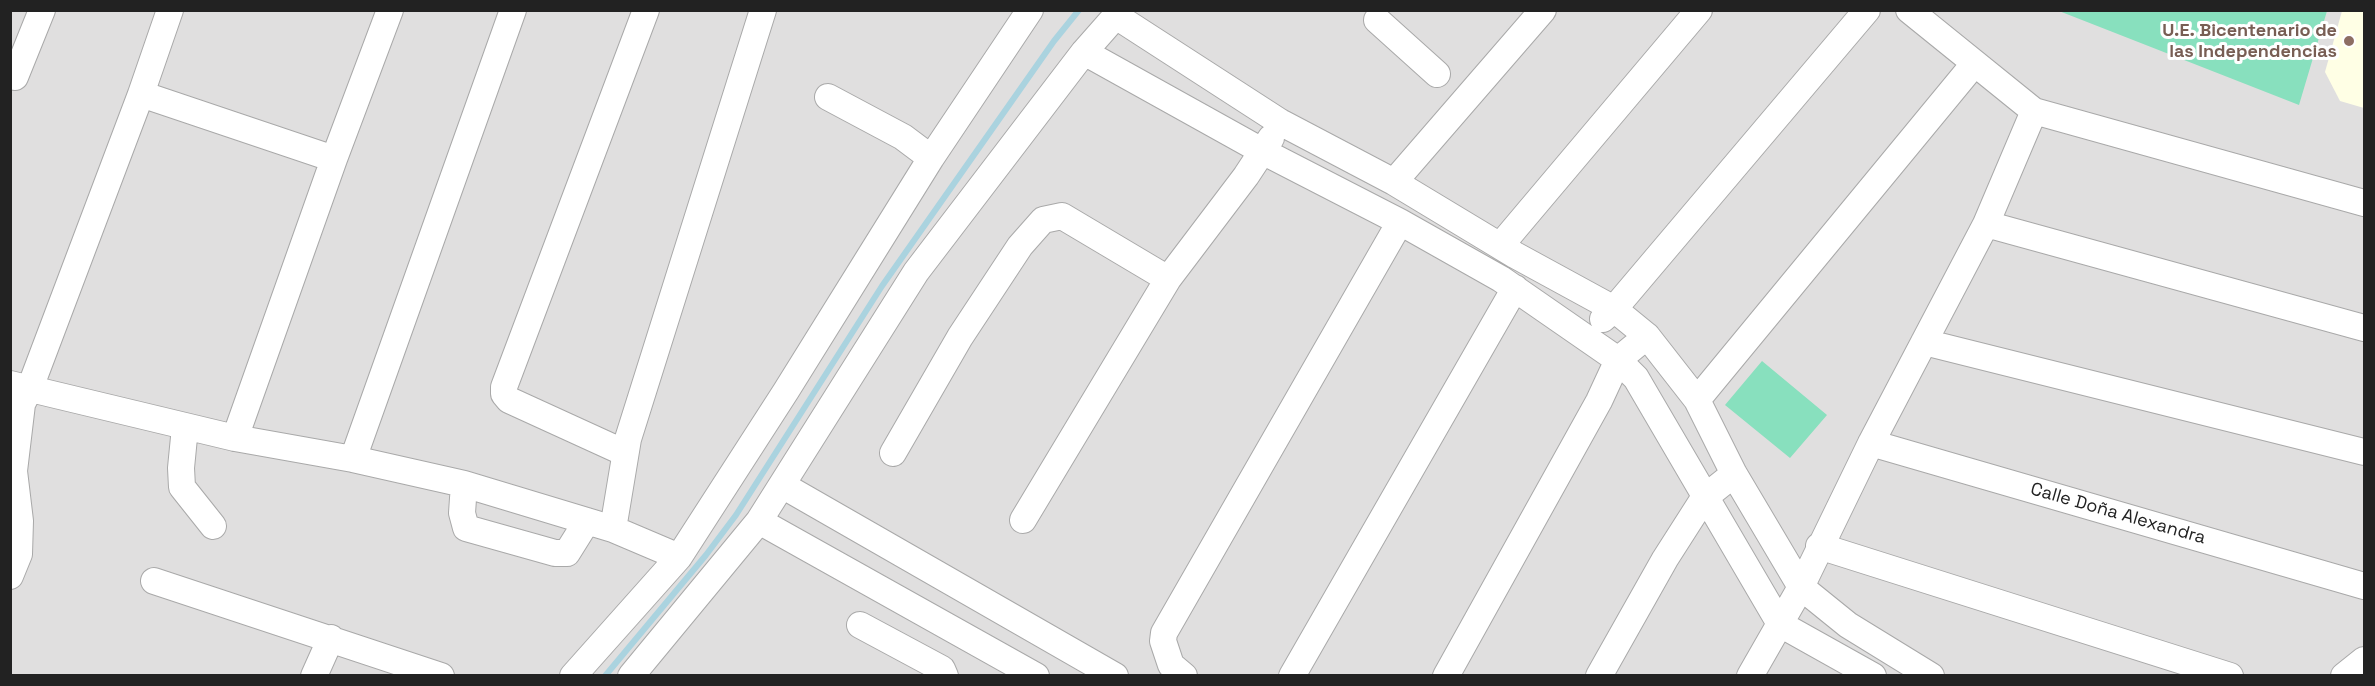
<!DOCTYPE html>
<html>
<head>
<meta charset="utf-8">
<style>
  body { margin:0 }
  #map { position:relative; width:2375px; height:686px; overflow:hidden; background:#f2efe9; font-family:"Space Grotesk",sans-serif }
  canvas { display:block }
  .frame { position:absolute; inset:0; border:12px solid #222; pointer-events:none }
</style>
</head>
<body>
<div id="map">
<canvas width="2375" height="686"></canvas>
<div class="frame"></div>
</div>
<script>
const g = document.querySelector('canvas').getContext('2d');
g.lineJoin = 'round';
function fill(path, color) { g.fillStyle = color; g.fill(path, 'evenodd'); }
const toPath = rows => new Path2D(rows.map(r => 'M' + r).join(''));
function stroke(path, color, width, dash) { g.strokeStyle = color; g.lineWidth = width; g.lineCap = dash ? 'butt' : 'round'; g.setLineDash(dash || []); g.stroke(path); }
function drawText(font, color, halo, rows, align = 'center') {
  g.font = font + ' "Space Grotesk",sans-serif'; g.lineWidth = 6; g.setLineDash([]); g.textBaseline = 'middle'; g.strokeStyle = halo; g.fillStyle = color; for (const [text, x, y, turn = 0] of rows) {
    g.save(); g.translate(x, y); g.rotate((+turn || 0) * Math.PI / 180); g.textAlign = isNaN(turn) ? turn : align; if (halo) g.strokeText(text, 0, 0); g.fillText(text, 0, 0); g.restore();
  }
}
const residential = toPath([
  [11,11,2364,11,2364,675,11,675]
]);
const education = toPath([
  [2342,11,2364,11,2364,108,2340,101,2325,72]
]);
const pitch = toPath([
  [2059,11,2327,11,2299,105],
  [1762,361,1827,415,1790,458,1725,405]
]);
const stream = toPath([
  [605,676,706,555,736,515,882,286,1054,41,1079,10]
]);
const minor = toPath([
  [1909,10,2034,111,2364,203],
  [1116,16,1280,122,1394,182,1515,255,1614,309,1647,336,1697,400,1734,474,1801,587,1848,625,1931,676],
  [1377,20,1437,74],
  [1084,52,1262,151,1400,222,1501,279,1618,360,1636,378,1780,624,1873,676],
  [15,77,42,10],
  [141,94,334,159],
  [828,97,903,137,931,158],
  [1394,182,1543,10],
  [1986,224,2364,328],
  [1500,246,1699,10],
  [1603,319,1614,309,1867,10],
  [1924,342,2364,452],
  [10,384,235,438,353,459,464,484,613,529,679,557],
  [1697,400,1974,64],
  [185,427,181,468,182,487,213,526],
  [235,438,334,159,390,10],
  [1871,443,2364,586],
  [625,453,509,400,504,394,504,387,646,10],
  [893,453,960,337,1020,246,1043,220,1062,216,1168,279],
  [353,459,513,10],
  [464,484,462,513,466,528,555,553,567,553,587,521],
  [782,485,1115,676],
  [1023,520,1168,279,1246,176,1271,138],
  [759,521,1036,676],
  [613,529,628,439,763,10],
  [1819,546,2230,676],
  [10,576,19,554,20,521,14,471,22,404,30,388,141,94,170,10],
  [154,581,441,676],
  [860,625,942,669,945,676],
  [314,676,331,638],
  [573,676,679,557,786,391,931,158,1030,10],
  [631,676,759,521,916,272,1084,52,1121,10],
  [1184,676,1171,665,1163,641,1164,633,1400,222],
  [1292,676,1515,288],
  [1446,676,1599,401,1618,360,1647,336],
  [1599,676,1665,559,1704,498,1734,474],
  [1750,676,1801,587,1871,443,1986,224,2034,111],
  [2344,676,2364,660]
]);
const markers = [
  [2349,41,6,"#8d6e63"]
];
const educationNames = [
  ["U.E. Bicentenario de",2337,31],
  ["las Independencias",2337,52]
];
const streetNames = [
  ["Calle Doña Alexandra",2118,514,16]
];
fill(residential, '#e0dfdf');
fill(education, '#ffffe5');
fill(pitch, '#88e0be');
stroke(stream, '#aad3df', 6);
stroke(minor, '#a9a9a9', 28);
stroke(minor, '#fff', 26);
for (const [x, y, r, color] of markers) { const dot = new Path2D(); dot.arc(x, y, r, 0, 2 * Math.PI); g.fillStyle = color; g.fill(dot); stroke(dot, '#fff', 2); }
drawText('bold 18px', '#785e54', '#fff', educationNames, 'right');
drawText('18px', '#222', '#fff', streetNames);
</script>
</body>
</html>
